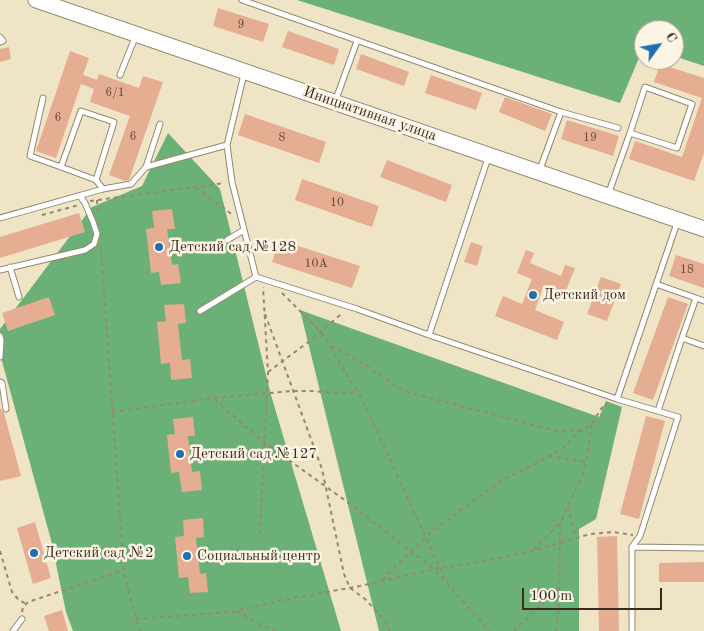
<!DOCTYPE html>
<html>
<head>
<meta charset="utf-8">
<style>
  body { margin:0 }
  #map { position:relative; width:704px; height:631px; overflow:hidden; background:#efe4c5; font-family:"Old Standard TT",serif }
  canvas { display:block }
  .north { position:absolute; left:634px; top:20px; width:50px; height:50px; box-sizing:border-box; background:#fcf5e5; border:1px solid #afa495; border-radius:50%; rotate:58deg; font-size:14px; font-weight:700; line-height:20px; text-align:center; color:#3b2a1e }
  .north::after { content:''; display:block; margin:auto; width:18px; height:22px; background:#1f6fb2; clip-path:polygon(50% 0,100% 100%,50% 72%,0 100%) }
  .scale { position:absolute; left:522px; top:588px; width:140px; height:22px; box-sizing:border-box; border:2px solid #3b2a1e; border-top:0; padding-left:6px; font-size:15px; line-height:18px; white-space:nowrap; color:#3b2a1e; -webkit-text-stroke:4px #fcf5e5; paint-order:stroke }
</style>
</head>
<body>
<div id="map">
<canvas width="704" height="631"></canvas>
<div class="north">С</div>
<div class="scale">100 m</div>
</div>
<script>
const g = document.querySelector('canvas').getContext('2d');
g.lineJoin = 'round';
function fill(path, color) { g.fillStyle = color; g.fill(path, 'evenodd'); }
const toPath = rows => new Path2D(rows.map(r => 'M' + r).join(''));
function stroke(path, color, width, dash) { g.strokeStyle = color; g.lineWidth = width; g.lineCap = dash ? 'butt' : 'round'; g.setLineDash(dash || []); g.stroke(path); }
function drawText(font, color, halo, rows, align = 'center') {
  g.font = font + ' "Old Standard TT",serif'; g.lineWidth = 5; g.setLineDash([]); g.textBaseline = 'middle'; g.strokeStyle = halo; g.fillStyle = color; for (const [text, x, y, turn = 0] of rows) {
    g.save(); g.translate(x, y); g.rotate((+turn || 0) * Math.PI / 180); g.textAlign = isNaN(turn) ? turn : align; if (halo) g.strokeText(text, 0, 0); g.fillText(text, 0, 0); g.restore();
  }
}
const forest = toPath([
  [297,0,704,0,704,66,674,56,674,30,644,30,644,46,620,103],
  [168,133,220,189,271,395,341,631,73,631,66,612,51,540,0,354,0,329,92,207,142,186],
  [300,310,599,417,606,401,622,407,596,519,579,529,579,631,379,631]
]);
const building = toPath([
  [218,8,269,24,263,42,213,26],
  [288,31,339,49,334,65,282,47],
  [9,47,11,59,0,62,0,49],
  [70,51,89,58,83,75,97,80,99,74,139,88,143,76,163,82,129,180,125,181,109,175,130,116,90,102,94,89,81,84,56,158,36,151],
  [361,54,409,72,404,86,356,69],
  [660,64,704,78,704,153,694,181,629,159,635,141,682,157,702,98,654,82],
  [431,75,482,93,476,110,425,93],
  [505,97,552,114,545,131,499,112],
  [245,114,326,142,319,163,238,135],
  [567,120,619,136,613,156,561,139],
  [387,160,452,185,446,202,380,177],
  [302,179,379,206,372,227,295,200],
  [172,209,175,229,167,229,172,265,178,264,181,283,161,285,159,272,151,273,146,229,154,228,152,211],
  [79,213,85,232,0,258,0,237],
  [280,240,360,266,352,288,272,262],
  [471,242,483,246,477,266,464,262],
  [526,250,534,253,530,263,561,276,565,265,575,268,565,293,544,285,535,310,564,322,557,340,495,316,503,296,522,304,532,279,517,273],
  [676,255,704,264,704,288,669,276],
  [601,277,621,284,607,321,587,314],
  [49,297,55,315,8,331,2,313],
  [668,297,688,304,653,400,633,393],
  [184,304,186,323,178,324,182,360,190,359,192,378,171,380,170,363,161,364,157,322,166,321,164,305],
  [0,408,4,413,21,476,0,481],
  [646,416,665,421,639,519,620,514],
  [193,417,195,436,188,436,192,472,200,471,202,490,182,492,179,472,171,473,167,435,175,434,173,419],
  [203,518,204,537,196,538,200,574,206,573,208,592,190,593,188,577,179,578,175,537,184,536,183,520],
  [35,522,51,578,33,584,17,528],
  [617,536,619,631,599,631,597,537],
  [704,562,704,582,659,582,659,563],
  [62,610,68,631,49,631,44,616]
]);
const path = toPath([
  [196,187,234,216],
  [97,200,98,215],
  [90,201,224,183],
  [42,215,79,205],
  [101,247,124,574,140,631],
  [282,293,321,332,363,401,444,577],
  [265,314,322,469,344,574,350,588,365,599,383,618,390,631],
  [331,346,364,364,394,385,411,393,556,431,583,430],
  [268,372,311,340,340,315,341,312],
  [214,398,292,391,312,391,339,393,358,392],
  [112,412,213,398,265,443,346,501,434,569,490,631],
  [549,456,586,462,592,424],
  [568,506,576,538],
  [260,535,268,372,263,287],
  [534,550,560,523],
  [0,551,12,592,18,599,26,604],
  [382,580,433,530,504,479,539,462,562,449,579,432,592,424,600,410,607,403],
  [237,611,255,622,275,631],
  [22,612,23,607,28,602,124,570],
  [136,619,232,612,283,600,360,586,434,569,481,562,532,551,590,534,613,532,633,535],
  [514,631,559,587],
  [556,631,559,607,560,523,583,474,586,462]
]);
const lane = toPath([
  [242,0,561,112],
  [0,37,3,41,0,42],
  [120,75,136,35],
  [43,98,30,156,61,167],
  [335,102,357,41],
  [227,145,232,182,256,277,357,309,429,335,488,158],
  [146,167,160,124],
  [539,172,561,112,618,128],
  [96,180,61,167,81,111,114,122,96,180,103,189],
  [608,195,630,133,677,148,692,104,645,87,630,133],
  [0,218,103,189,131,184,146,167,227,145,244,74],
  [227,240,244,230],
  [10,267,19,297],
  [0,270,85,250,94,244,97,234,93,222,85,203,80,196],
  [656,284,704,301],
  [200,311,256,277],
  [429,335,617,399,677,223],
  [0,336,1,340,0,357],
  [682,338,696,298],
  [0,382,2,383,6,409],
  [617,399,678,417,640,536,632,547,704,548],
  [658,411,682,338,704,346],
  [632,547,632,631],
  [13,631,22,619]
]);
const secondary = toPath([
  [36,0,704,229]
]);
const markers = [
  [159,247,5,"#1f6fb2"],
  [533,295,5,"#1f6fb2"],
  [180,454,5,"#1f6fb2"],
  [34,553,5,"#1f6fb2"],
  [187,556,5,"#1f6fb2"]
];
const numberNames = [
  ["9",241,25],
  ["6/1",115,93],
  ["6",58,118],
  ["6",133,137],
  ["8",282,138],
  ["19",590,138],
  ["10",337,203],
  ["10А",316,264],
  ["18",687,270]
];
const streetNames = [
  ["Инициативная улица",370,114,19]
];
const poiNames = [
  ["Детский сад №128",169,247],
  ["Детский дом",543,295],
  ["Детский сад №127",190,454],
  ["Детский сад №2",44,553],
  ["Социальный центр",197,556]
];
fill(forest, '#6bb177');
fill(building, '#e5ad92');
stroke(lane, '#958772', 7);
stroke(secondary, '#958772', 17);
stroke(path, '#958772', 2, [4, 4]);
stroke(lane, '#fff', 5);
stroke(secondary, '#fff', 15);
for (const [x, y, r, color] of markers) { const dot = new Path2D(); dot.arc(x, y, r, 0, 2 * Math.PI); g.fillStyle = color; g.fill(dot); stroke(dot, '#fcf5e5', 2); }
drawText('12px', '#664b3b', null, numberNames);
drawText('15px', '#3b2a1e', '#fcf5e5', streetNames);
drawText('15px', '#3b2a1e', '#fcf5e5', poiNames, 'left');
</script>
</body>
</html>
